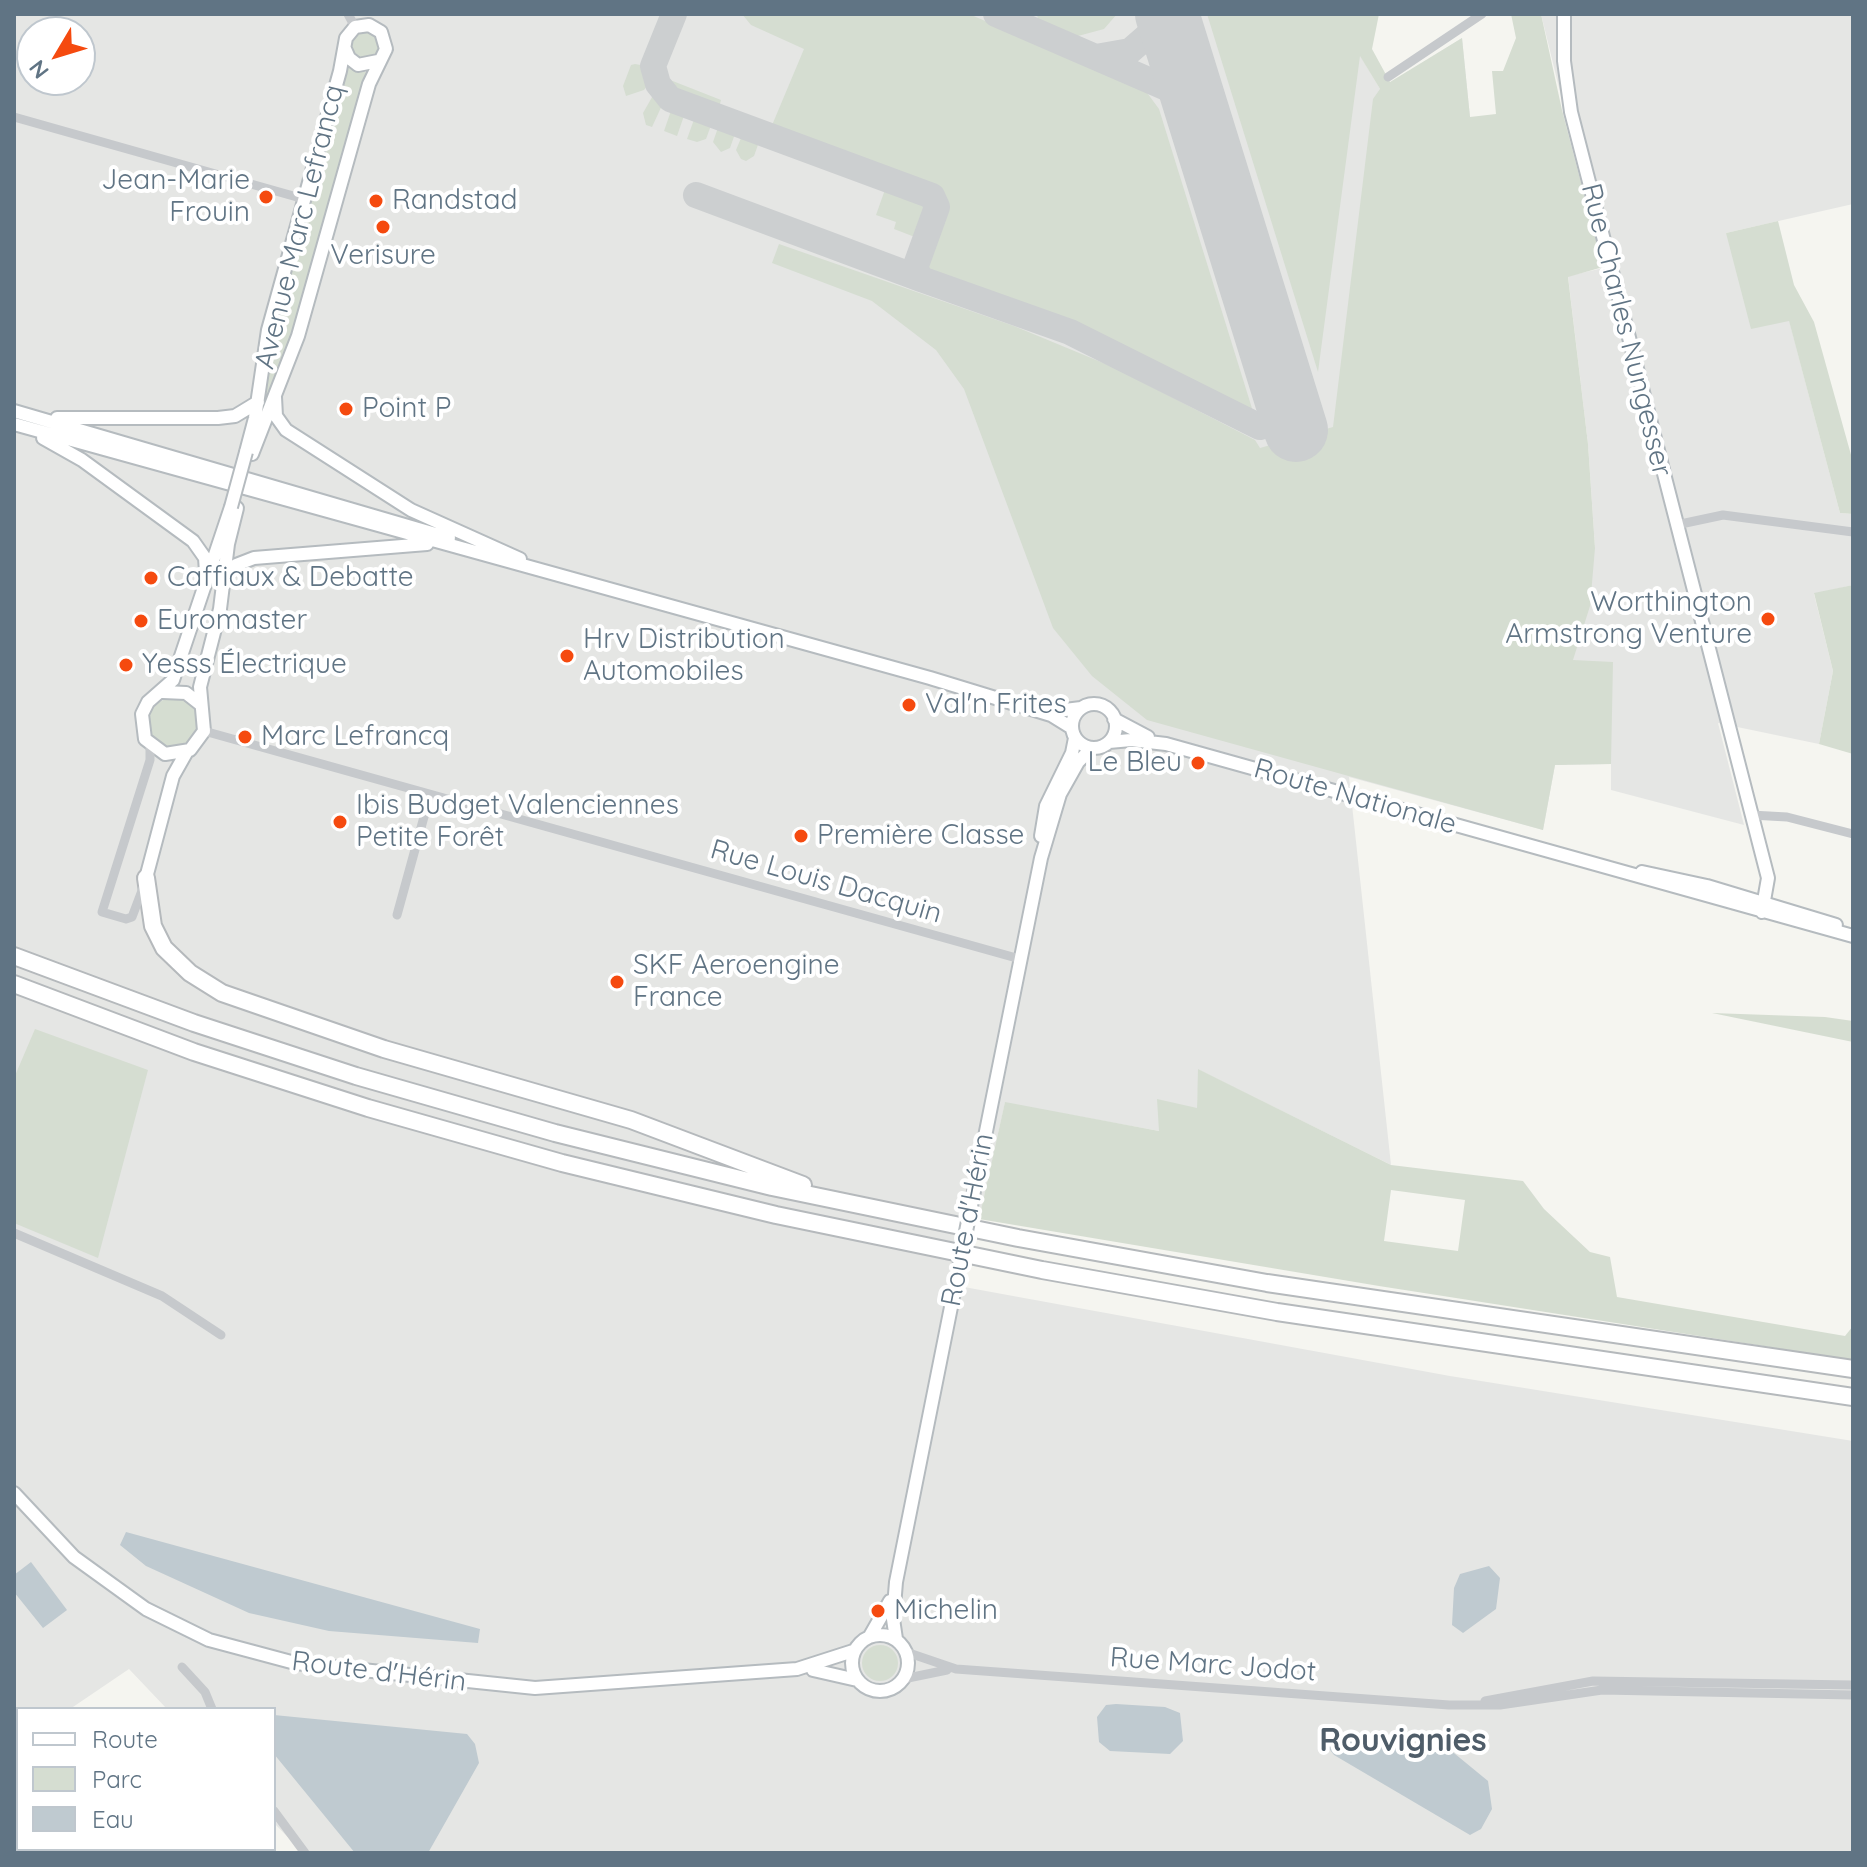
<!DOCTYPE html>
<html>
<head>
<meta charset="utf-8">
<style>
  body { margin:0 }
  #map { position:relative; width:1867px; height:1867px; overflow:hidden; background:#f5f5f0; font-family:Quicksand,sans-serif }
  canvas { display:block }
  .frame { position:absolute; inset:0; border:16px solid #607484; pointer-events:none }
  .legend { position:absolute; left:16px; top:1707px; width:260px; height:144px; box-sizing:border-box; background:#fff; border:2px solid #bfc7ce; margin:0; padding:10px 14px; list-style:none; font-size:24px; color:#607484 }
  .legend li { display:flex; align-items:center; gap:16px; height:40px }
  .legend b { width:40px; border:2px solid #bfc7ce }
  .north { position:absolute; left:16px; top:16px; width:80px; height:80px; box-sizing:border-box; background:#fff; border:2px solid #bfc7ce; border-radius:50%; rotate:232deg; font-size:22px; font-weight:700; line-height:32px; text-align:center; color:#607484 }
  .north::after { content:''; display:block; margin:auto; width:28px; height:36px; background:#f54a0f; clip-path:polygon(50% 0,100% 100%,50% 72%,0 100%) }
</style>
</head>
<body>
<div id="map">
<canvas width="1867" height="1867"></canvas>
<div class="frame"></div>
<ul class="legend">
<li><b style="height:10px;background:#fff"></b>Route</li>
<li><b style="height:22px;background:#d5ddd1"></b>Parc</li>
<li><b style="height:22px;background:#bfcad0"></b>Eau</li>
</ul>
<div class="north">N</div>
</div>
<script>
const g = document.querySelector('canvas').getContext('2d');
g.lineJoin = 'round';
function fill(path, color) { g.fillStyle = color; g.fill(path, 'evenodd'); }
const toPath = rows => new Path2D(rows.map(r => 'M' + r).join(''));
function stroke(path, color, width, dash) { g.strokeStyle = color; g.lineWidth = width; g.lineCap = dash ? 'butt' : 'round'; g.setLineDash(dash || []); g.stroke(path); }
function drawText(font, color, halo, rows, align = 'center') {
  g.font = font + ' Quicksand,sans-serif'; g.lineWidth = 8; g.setLineDash([]); g.textBaseline = 'middle'; g.strokeStyle = halo; g.fillStyle = color; for (const [text, x, y, turn = 0] of rows) {
    g.save(); g.translate(x, y); g.rotate((+turn || 0) * Math.PI / 180); g.textAlign = isNaN(turn) ? turn : align; if (halo) g.strokeText(text, 0, 0); g.fillText(text, 0, 0); g.restore();
  }
}
const built = toPath([
  [14,14,1366,14,1360,55,1380,89,1462,38,1470,117,1595,548,1588,444,1568,276,1603,268,1541,14,1853,14,1853,204,1726,233,1789,320,1840,513,1853,514,1853,585,1814,594,1833,671,1819,744,1718,723,1744,825,1611,790,1611,764,1555,765,1543,830,1349,777,1391,1165,1199,1070,1197,1108,1159,1131,1005,1103,964,1287,1450,1376,1853,1441,1853,1853,303,1853,274,1823,274,1709,167,1709,129,1669,70,1709,18,1709,18,1744,14,1746],
  [32,32,80,32,80,80,32,80]
]);
const green = toPath([
  [742,14,969,14,1145,90,1159,109,1255,418,1072,327,928,275,922,262,941,208,938,194,770,130,804,49,751,25],
  [1037,14,1117,14,1104,29,1078,36,1038,20],
  [1207,14,1379,14,1372,49,1390,82,1462,38,1470,117,1496,114,1492,71,1503,71,1516,38,1511,14,1541,14,1562,110,1603,267,1568,277,1588,444,1595,548,1590,606,1573,660,1613,662,1611,764,1555,765,1543,830,1147,720,1092,676,1053,628,964,389,936,350,872,301,772,263,779,244,1014,326,1113,367,1255,440,1260,448,1333,427,1373,99,1380,89,1360,56,1318,372],
  '351 45a14 14 0 1 1 28 0a14 14 0 1 1-28 0Z',
  [347,63,369,74,296,328,260,416,272,329],
  [635,64,646,66,650,82,644,90,626,96,623,86,631,65],
  [660,76,721,100,718,111,671,93],
  [655,92,664,101,652,127,646,125,643,113],
  [673,105,686,110,677,136,664,131],
  [696,114,713,120,706,139,697,142,687,139],
  [720,122,737,128,730,148,721,152,713,142],
  [744,131,755,135,759,142,754,156,746,161,741,159,736,150],
  [887,184,918,195,929,215,920,239,894,229,896,222,876,215],
  [1778,221,1794,285,1814,322,1853,462,1853,514,1840,513,1789,321,1751,329,1726,233],
  [1853,585,1853,754,1819,744,1833,671,1814,593],
  '148 723a25 25 0 1 1 50 0a25 25 0 1 1-50 0Z',
  [1712,1013,1825,1017,1853,1021,1853,1042],
  [35,1029,148,1070,98,1258,14,1223,14,1078],
  [1198,1069,1391,1165,1523,1181,1544,1209,1590,1252,1610,1257,1617,1297,1845,1336,1853,1326,1853,1360,1379,1286,979,1219,1005,1102,1159,1131,1157,1099,1197,1108],
  [1391,1190,1465,1200,1458,1251,1384,1241],
  '862 1663a18 18 0 1 1 36 0a18 18 0 1 1-36 0Z'
]);
const water = toPath([
  [126,1532,480,1629,478,1643,329,1631,249,1613,146,1566,120,1545],
  [31,1562,67,1610,43,1628,14,1592,14,1575],
  [1489,1566,1500,1578,1496,1609,1463,1633,1452,1625,1454,1588,1460,1574],
  [1116,1704,1165,1707,1180,1713,1183,1741,1170,1754,1110,1751,1099,1742,1097,1717,1106,1705],
  [274,1715,467,1734,475,1744,479,1763,428,1853,355,1853,274,1754],
  [1328,1740,1449,1749,1488,1781,1492,1809,1481,1829,1470,1835,1334,1755,1327,1746]
]);
const taxiway = toPath([
  [674,14,653,66,658,84,670,99,932,196,937,207,915,268,921,279,1070,332,1260,427,1277,422,1282,416,1284,390],
  [996,14,1176,92,1198,117],
  [1096,57,1130,51,1153,31,1160,14],
  [696,195,921,279]
]);
const runway = toPath([
  [1167,14,1296,430]
]);
const street = toPath([
  [348,14,355,27],
  [1388,77,1482,14],
  [14,117,304,199],
  [1676,525,1723,515,1853,532],
  [204,731,1020,959],
  [1751,815,1787,817,1853,834],
  [143,888,132,917,126,919,102,912,150,760,150,745],
  [397,915,430,795],
  [14,1233,162,1296,221,1335],
  [906,1652,956,1669,1449,1705,1500,1705,1602,1690,1853,1695],
  [182,1667,205,1692,212,1709],
  [903,1679,947,1670],
  [1485,1701,1593,1681,1853,1685],
  [274,1811,305,1853],
  [14,1812,18,1811]
]);
const secondary = toPath([
  [1564,14,1564,61,1571,112,1768,878,1762,912],
  [345,49,349,58,358,65,378,61],
  [275,397,276,416,286,430,411,510,520,559],
  [14,411,449,538],
  [57,418,218,418,235,416,258,402],
  [14,424,930,678,1051,715,1072,728],
  [43,438,82,460,193,541,205,558,206,572],
  [246,452,255,418,268,330,340,71,346,38,355,27,369,25,381,32,386,49,369,84,298,336,252,454],
  [231,507,173,680,148,702,142,714,145,739,165,754,190,750,204,731,200,687,220,609,228,544,237,508],
  [226,577,236,565,254,558,427,544],
  [163,692,186,693,200,704],
  '1072 726a22 22 0 1 1 44 0a22 22 0 1 1-44 0Z',
  [1043,704,1065,710,1081,708],
  [1114,719,1148,737],
  [1109,742,1131,740,1166,744,1853,936],
  [1041,836,1046,806,1072,753,1075,738],
  [1642,872,1707,886,1836,925],
  [146,878,173,776,186,753],
  [973,1196,1041,858,1060,794,1078,762,1092,748],
  [14,1493,74,1557,146,1609,209,1640,295,1663,535,1688,797,1669,853,1651],
  '852 1663a28 28 0 1 1 56 0a28 28 0 1 1-56 0Z',
  [870,1636,890,1601],
  [896,1639,893,1619,896,1582,956,1282],
  [813,1670,857,1680]
]);
const highway = toPath([
  [146,878,153,926,164,948,190,973,222,993,384,1049,631,1120,803,1185],
  [14,956,194,1023,356,1076,555,1133,772,1187,1018,1238,1267,1283,1853,1369],
  [14,984,194,1052,368,1108,562,1163,776,1215,1042,1270,1277,1312,1853,1397]
]);
const secondaryBridge = toPath([
  [231,507,246,452],
  [956,1282,973,1196]
]);
const markers = [
  [266,197,8,"#f54a0f"],
  [376,201,8,"#f54a0f"],
  [383,227,8,"#f54a0f"],
  [346,409,8,"#f54a0f"],
  [151,578,8,"#f54a0f"],
  [1768,619,8,"#f54a0f"],
  [141,621,8,"#f54a0f"],
  [567,656,8,"#f54a0f"],
  [126,665,8,"#f54a0f"],
  [909,705,8,"#f54a0f"],
  [245,737,8,"#f54a0f"],
  [1198,763,8,"#f54a0f"],
  [340,822,8,"#f54a0f"],
  [801,836,8,"#f54a0f"],
  [617,982,8,"#f54a0f"],
  [878,1611,8,"#f54a0f"]
];
const poiNames = [
  ["Jean-Marie",250,181,"right"],
  ["Frouin",250,213,"right"],
  ["Randstad",392,201],
  ["Verisure",383,256,"center"],
  ["Point P",362,409],
  ["Caffiaux & Debatte",167,578],
  ["Worthington",1752,603,"right"],
  ["Armstrong Venture",1752,635,"right"],
  ["Euromaster",157,621],
  ["Hrv Distribution",583,640],
  ["Automobiles",583,672],
  ["Yesss Électrique",142,665],
  ["Val'n Frites",925,705],
  ["Marc Lefrancq",261,737],
  ["Le Bleu",1182,763,"right"],
  ["Ibis Budget Valenciennes",356,806],
  ["Petite Forêt",356,838],
  ["Première Classe",817,836],
  ["SKF Aeroengine",633,966],
  ["France",633,998],
  ["Michelin",894,1611]
];
const streetNames = [
  ["Avenue Marc Lefrancq",300,227,-76],
  ["Rue Charles Nungesser",1626,330,76],
  ["Route Nationale",1355,797,16],
  ["Rue Louis Dacquin",826,882,16],
  ["Route d'Hérin",968,1220,-79],
  ["Rue Marc Jodot",1213,1665,4],
  ["Route d'Hérin",379,1672,7]
];
const quarterNames = [
  ["Rouvignies",1403,1741]
];
fill(built, '#e5e6e4');
fill(green, '#d5ddd1');
fill(water, '#bfcad0');
stroke(taxiway, '#cccfd0', 26);
stroke(runway, '#cccfd0', 64);
stroke(secondary, '#b5bbbf', 16);
stroke(highway, '#b5b9bc', 20);
stroke(street, '#c6c9cc', 9);
stroke(secondary, '#fff', 12);
stroke(highway, '#fff', 16);
stroke(secondaryBridge, '#b5bbbf', 16, []);
stroke(secondaryBridge, '#fff', 12);
for (const [x, y, r, color] of markers) { const dot = new Path2D(); dot.arc(x, y, r, 0, 2 * Math.PI); g.fillStyle = color; g.fill(dot); stroke(dot, '#fff', 3); }
drawText('28px', '#607484', '#fff', poiNames, 'left');
drawText('28px', '#607484', '#fff', streetNames);
drawText('bold 32px', '#4f5d69', '#fff', quarterNames);
</script>
</body>
</html>
